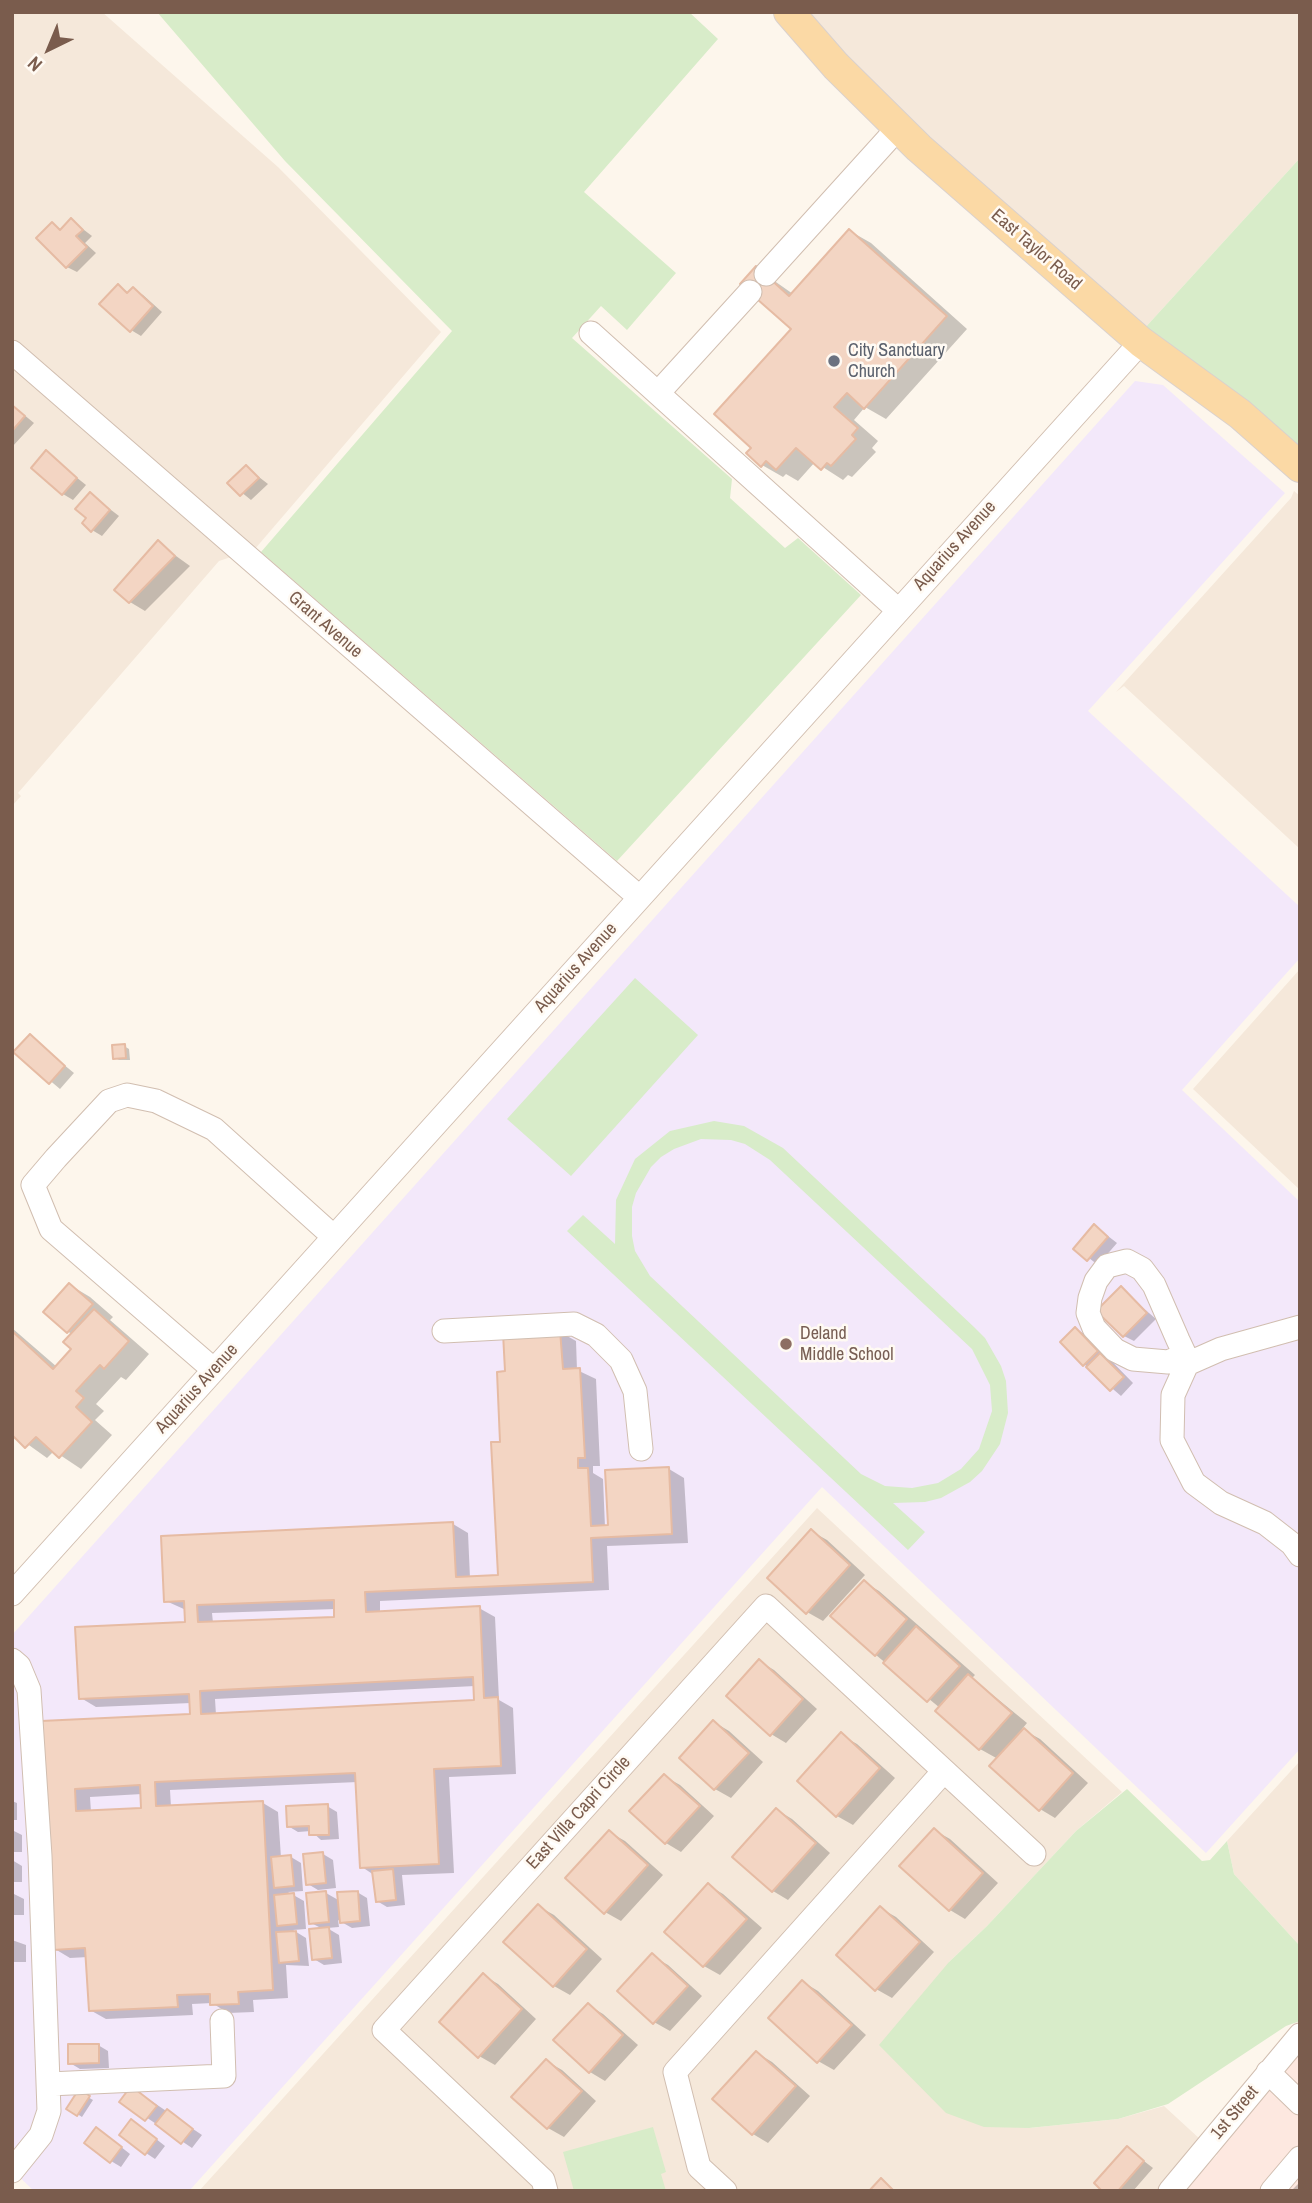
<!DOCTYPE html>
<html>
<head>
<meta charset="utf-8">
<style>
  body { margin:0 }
  #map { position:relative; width:1312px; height:2203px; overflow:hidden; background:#fdf6ec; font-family:"Archivo Narrow",sans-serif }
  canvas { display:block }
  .frame { position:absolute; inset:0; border:14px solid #7a5c4d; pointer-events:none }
  .north { position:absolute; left:14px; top:14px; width:70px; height:70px; -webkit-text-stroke:5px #fffaf3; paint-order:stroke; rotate:223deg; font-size:19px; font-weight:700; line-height:28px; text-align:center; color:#7a5c4d }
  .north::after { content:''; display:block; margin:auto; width:24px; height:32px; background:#7a5c4d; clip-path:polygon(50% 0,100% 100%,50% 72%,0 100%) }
</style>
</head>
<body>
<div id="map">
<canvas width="1312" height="2203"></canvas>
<div class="frame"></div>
<div class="north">N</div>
</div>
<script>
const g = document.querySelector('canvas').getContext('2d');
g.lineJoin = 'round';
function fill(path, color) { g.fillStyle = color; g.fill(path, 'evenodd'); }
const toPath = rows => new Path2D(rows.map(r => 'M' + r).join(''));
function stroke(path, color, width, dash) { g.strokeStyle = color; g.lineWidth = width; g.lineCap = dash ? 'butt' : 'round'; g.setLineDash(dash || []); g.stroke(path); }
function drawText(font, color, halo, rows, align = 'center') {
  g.font = font + ' "Archivo Narrow",sans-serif'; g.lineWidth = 5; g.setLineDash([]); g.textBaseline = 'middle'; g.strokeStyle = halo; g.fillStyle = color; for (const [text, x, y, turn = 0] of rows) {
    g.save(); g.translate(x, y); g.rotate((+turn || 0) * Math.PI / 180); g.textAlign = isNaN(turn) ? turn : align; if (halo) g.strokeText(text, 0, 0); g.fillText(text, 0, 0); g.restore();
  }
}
const residential = toPath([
  [12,12,102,12,278,167,441,332,254,550,12,338],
  [803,12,1300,12,1300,158,1143,330,926,140],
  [12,366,231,557,219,561,18,793,21,796,12,806],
  [1294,491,1300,496,1300,849,1124,686,1116,692,1291,498],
  [1300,969,1300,1190,1193,1089],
  [817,1508,1122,1792,1076,1831,987,1926,949,1962,922,2084,946,2112,1029,2128,1118,2119,1164,2106,1201,2140,1159,2191,199,2191],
  [1300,1761,1300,1946,1234,1874,1227,1841]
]);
const commercial = toPath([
  [1300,2049,1300,2191,1182,2191,1217,2155,1214,2152]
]);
const education = toPath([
  [1135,381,1163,385,1285,493,1088,711,1300,907,1300,958,1182,1090,1300,1202,1300,1749,1206,1853,822,1487,189,2191,34,2191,12,2170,12,1635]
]);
const green = toPath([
  [157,12,689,12,718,39,584,192,676,273,627,330,601,306,572,338,732,479,730,498,785,548,798,538,861,595,617,861,261,552,452,331,285,161],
  [1300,158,1300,453,1143,330],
  [635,978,698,1035,571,1176,507,1119],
  [714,1121,744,1126,783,1148,974,1327,985,1338,1001,1366,1006,1381,1008,1413,1000,1444,982,1471,970,1482,941,1498,925,1502,893,1503,925,1532,908,1550,567,1231,583,1215,615,1244,616,1200,635,1159,670,1131],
  [701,1139,731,1140,745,1144,770,1160,972,1349,990,1385,992,1411,979,1449,961,1469,938,1483,912,1488,885,1486,861,1474,650,1276,635,1251,632,1236,632,1207,636,1193,651,1167,661,1157,674,1149],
  [1127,1789,1202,1861,1210,1860,1227,1841,1234,1874,1300,1946,1300,2021,1286,2026,1168,2104,1118,2119,1029,2128,984,2127,946,2113,879,2045,949,1962,987,1926,1076,1831],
  [653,2127,666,2172,661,2174,666,2191,574,2191,563,2152]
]);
const shadow = toPath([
  [71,220,92,236,85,243,96,253,77,272,67,267,52,224,62,230],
  [850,231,871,243,967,329,886,419,865,407,854,420,878,441,872,448,876,452,852,477,848,475,843,480,815,462,798,481,786,474,783,477,762,465,754,447,793,329,756,268,793,294],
  [118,286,129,293,133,289,143,295,162,312,141,336,131,330],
  [12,405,34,423,12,447],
  [46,453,86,485,73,500,63,494],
  [246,467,268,484,251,500,230,483],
  [90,494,119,516,102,536,92,530,88,518],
  [158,543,190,566,145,611,130,602],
  [30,1037,74,1073,60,1089,16,1052],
  [124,1046,129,1049,130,1060,119,1060,115,1058],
  [1095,1226,1117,1243,1098,1265,1076,1248],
  [70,1285,90,1297,113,1317,110,1320,149,1354,126,1380,121,1377,96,1404,104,1411,95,1420,112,1435,81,1469,54,1451,47,1458,12,1433,12,1328,57,1367,74,1349,73,1334,68,1332],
  [1121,1289,1156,1319,1134,1341,1124,1336],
  [1076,1329,1086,1335,1133,1383,1121,1396,1084,1364],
  [560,1332,576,1341,577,1370,596,1379,600,1466,593,1466,593,1473,603,1479,605,1527,610,1527,669,1469,684,1478,688,1543,607,1546,609,1590,380,1601,380,1613,479,1608,495,1617,499,1700,513,1708,516,1774,449,1777,454,1873,402,1875,405,1905,387,1907,377,1901,374,1875,362,1867,358,1782,170,1790,171,1807,263,1803,278,1812,281,1858,291,1857,301,1863,303,1891,288,1892,304,1901,306,1929,293,1930,306,1938,309,1966,286,1965,288,1998,253,2000,254,2012,228,2013,212,2003,192,2004,193,2015,106,2019,90,2010,88,1957,70,1958,55,1949,43,1723,191,1716,191,1703,96,1707,81,1698,187,1624,186,1610,166,1601,453,1524,468,1533,470,1578,500,1576,507,1373],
  [336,1609,336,1619,213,1623,212,1613],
  [475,1686,476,1702,216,1715,215,1699],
  [142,1794,143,1809,91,1812,90,1797],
  [811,1531,827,1540,865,1575,823,1621,807,1612],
  [864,1582,879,1591,975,1675,972,1678,1027,1723,1022,1729,1040,1739,1088,1783,1055,1818,1040,1809,998,1759,980,1749,938,1710,940,1708,876,1655],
  [759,1661,774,1670,817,1709,786,1743,771,1734],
  [714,1722,729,1731,763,1762,731,1798,715,1789,681,1758],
  [841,1735,857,1744,895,1778,853,1825,837,1816,799,1781],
  [664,1776,680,1785,714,1816,681,1852,666,1843],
  [12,1801,17,1803,17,1820,12,1820],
  [327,1806,337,1812,339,1839,321,1840,311,1831,298,1832,288,1826],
  [777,1810,792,1819,830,1853,788,1900,773,1891],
  [12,1830,22,1835,22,1852,12,1852],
  [934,1830,950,1839,998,1883,965,1919,950,1910],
  [609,1832,625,1841,663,1875,621,1921,605,1912],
  [323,1854,333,1860,336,1888,318,1890,308,1884],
  [12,1860,22,1866,22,1882,12,1882],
  [708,1885,723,1894,762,1928,720,1975,704,1966,666,1932],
  [357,1892,367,1898,370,1926,352,1928,338,1920,339,1927,327,1928,339,1935,342,1963,324,1965,314,1959,323,1929,311,1923,326,1893,340,1901],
  [12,1893,24,1899,24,1915,12,1915],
  [538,1906,554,1915,602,1959,570,1995,554,1986],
  [880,1908,896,1917,934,1952,892,1998,876,1989],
  [12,1940,26,1945,26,1962,12,1962],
  [652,1956,668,1965,702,1996,670,2031,654,2022],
  [483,1975,498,1984,536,2019,495,2065,479,2056],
  [803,1982,818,1991,866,2035,834,2070,818,2061],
  [588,2005,603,2014,638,2045,605,2081,590,2072],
  [98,2045,108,2051,109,2068,80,2069,70,2063],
  [757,2053,772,2062,810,2096,768,2143,753,2134],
  [546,2061,562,2070,596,2101,564,2137,548,2128,514,2097],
  [132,2088,202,2135,192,2148,122,2101],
  [79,2092,93,2100,82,2117,68,2108],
  [141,2127,165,2146,155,2159,146,2153],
  [106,2135,130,2154,121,2167,111,2161],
  [1127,2148,1153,2168,1133,2191,1105,2191],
  [1300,2182,1300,2191,1291,2191]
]);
const building = toPath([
  [71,218,83,230,76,236,87,247,66,268,36,238,52,222,60,230,71,218],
  [849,229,947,316,864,409,847,393,834,407,858,428,852,435,856,439,831,466,827,463,821,470,796,448,776,470,766,461,761,467,746,453,751,448,714,414,791,329,740,284,756,266,789,296,849,229],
  [118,284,127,293,133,287,153,306,130,332,99,304,118,284],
  [12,405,25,416,12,431,12,405],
  [46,450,77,478,62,495,31,468,46,450],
  [246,465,259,478,240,496,227,483,246,465],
  [90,492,110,510,91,532,82,523,86,518,75,509,90,492],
  [158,540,175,556,129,603,114,590,158,540],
  [30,1034,65,1066,49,1084,13,1052,30,1034],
  [125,1044,126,1058,113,1059,112,1045,125,1044],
  [1094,1224,1108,1237,1087,1261,1073,1249,1094,1224],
  [69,1283,93,1304,67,1333,43,1312,69,1283],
  [1121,1286,1147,1313,1123,1337,1096,1311,1121,1286],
  [94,1309,129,1341,104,1369,100,1365,76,1391,84,1398,76,1407,92,1422,59,1458,36,1437,25,1448,12,1435,12,1331,53,1369,71,1349,63,1342,94,1309],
  [1075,1327,1098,1351,1083,1366,1060,1342,1075,1327],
  [560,1330,563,1369,580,1368,585,1458,578,1458,578,1468,588,1468,591,1526,608,1525,605,1470,669,1467,672,1534,591,1538,593,1582,365,1592,366,1612,480,1606,484,1698,498,1697,501,1766,434,1769,439,1864,360,1868,355,1773,155,1782,156,1806,263,1801,273,1990,238,1992,239,2004,210,2005,210,1994,177,1995,178,2007,89,2011,85,1948,53,1950,41,1721,190,1714,189,1694,79,1699,75,1627,185,1622,184,1601,164,1602,161,1536,453,1522,456,1577,498,1575,491,1442,500,1442,497,1372,505,1371,503,1333,560,1330],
  [334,1600,334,1617,198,1622,197,1605,334,1600],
  [473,1677,474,1700,201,1714,200,1691,473,1677],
  [140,1785,141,1808,76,1811,75,1789,140,1785],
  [1100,1353,1124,1377,1110,1391,1086,1367,1100,1353],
  [811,1529,850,1565,806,1614,767,1578,811,1529],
  [864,1580,907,1619,875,1656,830,1616,864,1580],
  [916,1626,960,1666,927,1702,883,1663,916,1626],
  [759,1659,803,1699,770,1736,726,1696,759,1659],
  [968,1674,1012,1713,979,1750,935,1711,968,1674],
  [713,1720,749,1753,714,1790,679,1758,713,1720],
  [1024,1728,1073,1773,1039,1811,989,1766,1024,1728],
  [841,1732,880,1768,836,1817,797,1781,841,1732],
  [664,1774,700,1806,665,1844,629,1811,664,1774],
  [328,1804,329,1835,309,1835,309,1826,287,1827,286,1806,328,1804],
  [776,1808,816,1843,772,1892,732,1857,776,1808],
  [934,1828,983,1873,949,1911,899,1866,934,1828],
  [609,1830,648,1865,604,1914,565,1878,609,1830],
  [323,1852,326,1883,306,1885,303,1854,323,1852],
  [291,1855,294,1886,274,1888,271,1857,291,1855],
  [393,1869,396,1900,376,1902,372,1871,393,1869],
  [708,1883,747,1919,703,1967,664,1932,708,1883],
  [326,1891,329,1922,309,1924,306,1893,326,1891],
  [358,1891,360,1921,340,1923,337,1892,358,1891],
  [294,1893,297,1924,277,1926,274,1895,294,1893],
  [538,1904,587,1949,553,1987,503,1942,538,1904],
  [880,1906,920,1942,875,1991,836,1955,880,1906],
  [329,1927,332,1958,312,1960,309,1929,329,1927],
  [296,1931,299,1961,279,1963,276,1932,296,1931],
  [652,1953,688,1986,653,2024,617,1991,652,1953],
  [483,1973,522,2009,478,2058,439,2022,483,1973],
  [802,1980,852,2025,817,2063,768,2018,802,1980],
  [588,2003,623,2035,589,2073,553,2040,588,2003],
  [68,2044,99,2044,99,2063,68,2064,68,2044],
  [756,2051,796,2086,752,2135,712,2099,756,2051],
  [546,2059,582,2091,547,2129,511,2097,546,2059],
  [131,2086,157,2106,145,2121,119,2102,131,2086],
  [79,2089,90,2096,77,2116,66,2109,79,2089],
  [167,2109,193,2129,181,2144,155,2124,167,2109],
  [131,2119,157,2139,145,2155,119,2135,131,2119],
  [96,2127,122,2147,110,2163,84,2143,96,2127],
  [1127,2146,1144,2161,1118,2191,1102,2191,1094,2183,1127,2146],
  [881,2178,894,2191,869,2191,881,2178]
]);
const minor = toPath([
  [766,274,898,128],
  [591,333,898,610],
  [12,352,639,897],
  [658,393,750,292],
  [1300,1327,1221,1349,1187,1364,1173,1395,1172,1440,1194,1483,1221,1503,1265,1523,1292,1544,1300,1555],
  [444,1331,574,1324,596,1335,621,1360,635,1391,641,1449],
  [1185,1355,1168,1362,1133,1359,1115,1350,1094,1328,1088,1313,1090,1298,1096,1281,1107,1266,1127,1261,1142,1269,1154,1285,1178,1340,1185,1355,1187,1364],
  [214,1370,51,1229,33,1185,56,1158,109,1101,127,1095,156,1101,214,1129,334,1237],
  [12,1594,1141,342],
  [12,1660,19,1666,29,1690,40,1856,49,2111,41,2135,12,2171],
  [1268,2072,1300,2103],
  [49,2084,224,2076,222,2021],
  [546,2191,543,2180,384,2030,766,1606,1034,1854],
  [725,2191,699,2167,675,2072,944,1771],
  [1170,2191,1300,2035],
  [1272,2191,1300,2158]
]);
const major = toPath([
  [789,12,836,66,919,148,1141,342,1240,414,1300,467]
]);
const markers = [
  [834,361,7,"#6b7280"],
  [786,1344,7,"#8d6e63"]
];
const streetNames = [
  ["East Taylor Road",1036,250,41],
  ["Aquarius Avenue",955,546,-48],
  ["Grant Avenue",325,625,41],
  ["Aquarius Avenue",576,968,-48],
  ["Aquarius Avenue",197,1389,-48],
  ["East Villa Capri Circle",579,1813,-48],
  ["1st Street",1235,2113,-50]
];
const worshipNames = [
  ["City Sanctuary",848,351],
  ["Church",848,372]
];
const educationNames = [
  ["Deland",800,1334],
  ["Middle School",800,1355]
];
fill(residential, '#f5e8da');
fill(commercial, '#fde8e0');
fill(education, '#f3e8fa');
fill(green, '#d8ecc9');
fill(shadow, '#0003');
fill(building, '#f3d5c3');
stroke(building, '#e6bba3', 2);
stroke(minor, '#d1beb0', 25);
stroke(major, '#dad1cd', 32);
stroke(minor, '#fff', 23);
stroke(major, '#fbd9a5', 30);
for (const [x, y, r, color] of markers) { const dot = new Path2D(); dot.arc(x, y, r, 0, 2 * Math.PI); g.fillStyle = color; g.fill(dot); stroke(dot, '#fffaf3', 2.5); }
drawText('18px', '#7a5c4d', '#fffaf3', streetNames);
drawText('18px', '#5b616d', '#fffaf3', worshipNames, 'left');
drawText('18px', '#785e54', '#fffaf3', educationNames, 'left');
</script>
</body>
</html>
